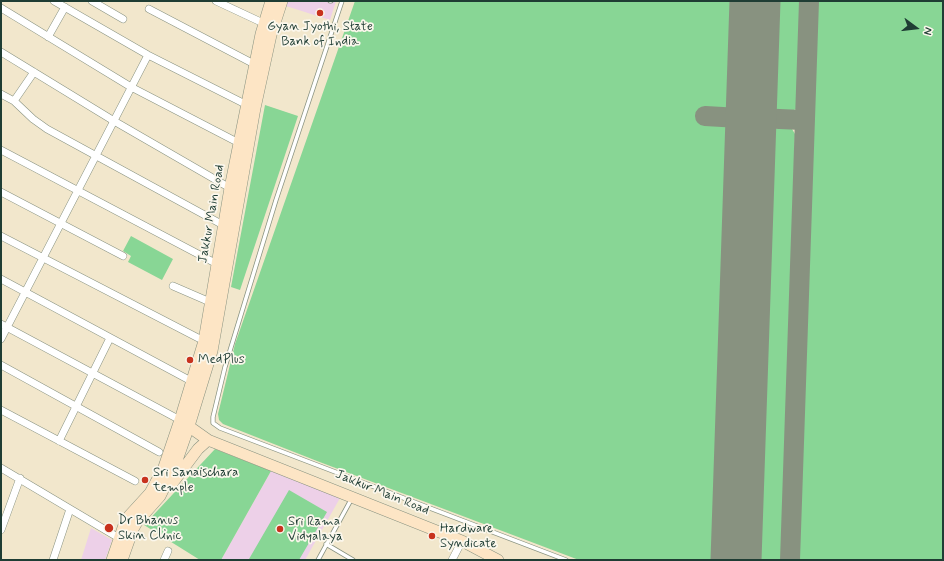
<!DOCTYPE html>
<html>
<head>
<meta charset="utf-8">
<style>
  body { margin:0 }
  #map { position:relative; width:944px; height:561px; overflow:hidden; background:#f2e7cc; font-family:Mynerve,sans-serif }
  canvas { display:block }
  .frame { position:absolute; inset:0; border:2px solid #1f3d34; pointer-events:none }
  .north { position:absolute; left:896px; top:8px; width:40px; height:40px; -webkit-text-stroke:3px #fbf7ec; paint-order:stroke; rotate:105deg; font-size:11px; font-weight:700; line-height:16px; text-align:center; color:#1f3d34 }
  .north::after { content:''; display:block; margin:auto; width:14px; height:18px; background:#1f3d34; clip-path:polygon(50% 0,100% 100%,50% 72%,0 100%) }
</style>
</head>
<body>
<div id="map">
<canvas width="944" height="561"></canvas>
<div class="frame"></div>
<div class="north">N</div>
</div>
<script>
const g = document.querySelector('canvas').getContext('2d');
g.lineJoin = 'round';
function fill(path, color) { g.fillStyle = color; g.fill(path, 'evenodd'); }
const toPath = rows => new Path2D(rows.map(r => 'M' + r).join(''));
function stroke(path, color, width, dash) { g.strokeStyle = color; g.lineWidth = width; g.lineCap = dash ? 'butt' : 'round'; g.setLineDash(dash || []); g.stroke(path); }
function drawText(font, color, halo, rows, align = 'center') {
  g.font = font + ' Mynerve,sans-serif'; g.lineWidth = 3.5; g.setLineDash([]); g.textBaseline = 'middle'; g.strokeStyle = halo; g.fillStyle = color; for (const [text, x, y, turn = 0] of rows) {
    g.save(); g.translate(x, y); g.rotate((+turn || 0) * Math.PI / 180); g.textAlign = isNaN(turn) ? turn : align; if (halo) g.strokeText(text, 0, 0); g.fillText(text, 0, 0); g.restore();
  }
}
const built = toPath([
  [288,1,336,1,330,20,286,6],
  [271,471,340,498,305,560,221,560],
  [91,528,112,540,105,560,81,560]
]);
const green = toPath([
  [355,1,744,1,740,105,737,108,734,109,705,108,704,124,733,126,737,128,739,133,725,560,579,560,317,461,223,424,219,420,218,414,235,344],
  [767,1,801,1,797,104,796,109,792,111,769,110,765,108,763,105],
  [818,1,943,1,943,560,799,560],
  [265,105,298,116,240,290,231,287],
  [767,128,792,129,795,134,783,560,749,560,763,136,764,130],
  [131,236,173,259,162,280,128,262,131,256,123,251],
  [215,449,271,471,221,560,200,560,144,525],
  [289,490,327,512,299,560,251,560,249,559]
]);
const taxiway = toPath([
  [705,116,740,118,747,119,751,124,753,120,757,118,802,120],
  [790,560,809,1]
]);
const runway = toPath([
  [736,560,755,1]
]);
const lane = toPath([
  [330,1,331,1],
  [342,1,276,200,225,367,213,417,213,423,220,428,566,560],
  [326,544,353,560],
  [318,560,352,498]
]);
const street = toPath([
  [54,1,148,55,249,106],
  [92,1,123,19],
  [216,1,263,23],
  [1,8,131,87,239,143],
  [149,9,254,64],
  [48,37,65,7],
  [1,52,114,121,230,188],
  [1,94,14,101,33,119,47,129,223,225],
  [14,101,34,72],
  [1,150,217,264],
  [1,192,123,256],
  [1,236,204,341],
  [1,279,191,381],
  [173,286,210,302],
  [1,324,180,420],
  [1,339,148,55],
  [1,365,159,452],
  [1,410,135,481],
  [59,441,110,338],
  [1,468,119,538],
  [1,530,20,478],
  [53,560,70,509],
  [164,560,168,551],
  [452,560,462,541]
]);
const secondary = toPath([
  [184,423,208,440,462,541,498,560],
  [170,485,174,481,198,449,208,440],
  [112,560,125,522,129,516,150,493,164,467,180,420,204,341,230,188,261,34,271,1],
  [122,560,133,529,137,522,160,496,175,466,189,426,212,351,255,108,271,35,282,1]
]);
const markers = [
  [320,13,4,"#c8321e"],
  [190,360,4,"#c8321e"],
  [145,480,4,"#c8321e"],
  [109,528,5,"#c8321e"],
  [280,529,4,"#c8321e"],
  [432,536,4,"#c8321e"]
];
const poiNames = [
  ["Gyan Jyothi, State",320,27,"center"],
  ["Bank of India",320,42,"center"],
  ["MedPlus",198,360],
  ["Sri Sanaischara",153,473],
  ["temple",153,488],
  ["Dr Bhanus",118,521],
  ["Skin Clinic",118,536],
  ["Sri Rama",288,522],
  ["Vidyalaya",288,537],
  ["Hardware",440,529],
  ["Syndicate",440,544]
];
const streetNames = [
  ["Jakkur Main Road",212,214,-80],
  ["Jakkur Main Road",382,493,22]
];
fill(built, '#edd0e8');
fill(green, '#88d695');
stroke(taxiway, '#889280', 20);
stroke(runway, '#889280', 51);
stroke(lane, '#889280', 5);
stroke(street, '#889280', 8);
stroke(secondary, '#889280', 12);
stroke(lane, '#fff', 3.5);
stroke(street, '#fff', 7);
stroke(secondary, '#fde5c5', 11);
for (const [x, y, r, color] of markers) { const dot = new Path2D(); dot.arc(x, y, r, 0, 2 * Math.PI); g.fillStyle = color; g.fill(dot); stroke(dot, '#fbf7ec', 1.5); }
drawText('13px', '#1f3d34', '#fbf7ec', poiNames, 'left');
drawText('13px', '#1f3d34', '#fbf7ec', streetNames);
</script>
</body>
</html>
